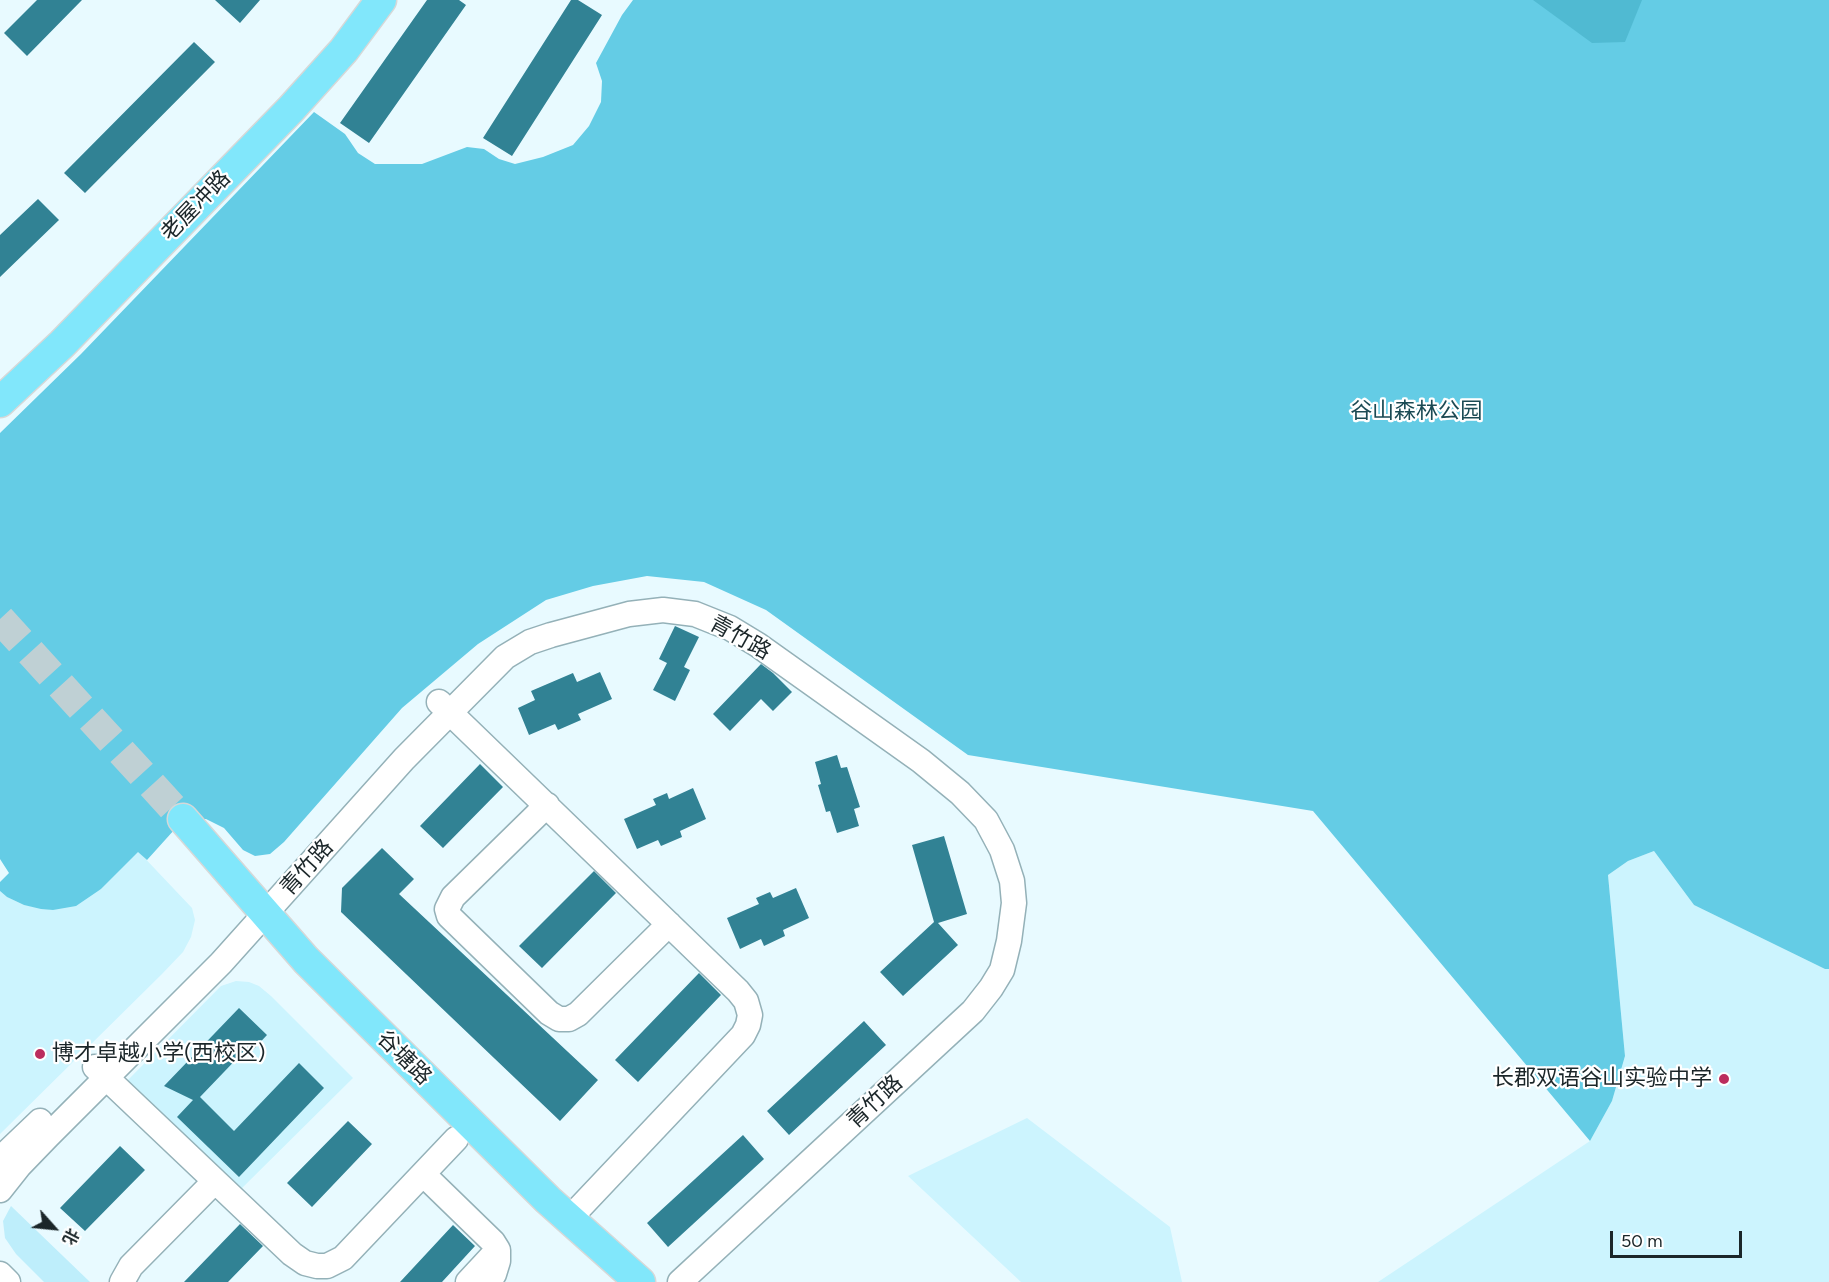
<!DOCTYPE html>
<html>
<head>
<meta charset="utf-8">
<style>
  body { margin:0 }
  #map { position:relative; width:1829px; height:1282px; overflow:hidden; background:#e8faff; font-family:Figtree,"Noto Sans SC",sans-serif }
  canvas { display:block }
  .north { position:absolute; left:24px; top:1198px; width:60px; height:60px; -webkit-text-stroke:4px #fff; paint-order:stroke; rotate:117deg; font-size:16px; font-weight:700; line-height:24px; text-align:center; color:#1b2629 }
  .north::after { content:''; display:block; margin:auto; width:21px; height:27px; background:#1b2629; clip-path:polygon(50% 0,100% 100%,50% 72%,0 100%) }
  .scale { position:absolute; left:1610px; top:1231px; width:132px; height:27px; box-sizing:border-box; border:3px solid #1b2629; border-top:0; padding-left:8px; font-size:18px; line-height:21px; white-space:nowrap; color:#1b2629; -webkit-text-stroke:4px #fff; paint-order:stroke }
</style>
</head>
<body>
<div id="map">
<canvas width="1829" height="1282"></canvas>
<div class="north">北</div>
<div class="scale">50 m</div>
</div>
<script>
const g = document.querySelector('canvas').getContext('2d');
g.lineJoin = 'round';
function fill(path, color) { g.fillStyle = color; g.fill(path, 'evenodd'); }
const toPath = rows => new Path2D(rows.map(r => 'M' + r).join(''));
function stroke(path, color, width, dash) { g.strokeStyle = color; g.lineWidth = width; g.lineCap = dash ? 'butt' : 'round'; g.setLineDash(dash || []); g.stroke(path); }
function drawText(font, color, halo, rows, align = 'center') {
  g.font = font + ' Figtree,"Noto Sans SC",sans-serif'; g.lineWidth = 4.5; g.setLineDash([]); g.textBaseline = 'middle'; g.strokeStyle = halo; g.fillStyle = color; for (const [text, x, y, turn = 0] of rows) {
    g.save(); g.translate(x, y); g.rotate((+turn || 0) * Math.PI / 180); g.textAlign = isNaN(turn) ? turn : align; if (halo) g.strokeText(text, 0, 0); g.fillText(text, 0, 0); g.restore();
  }
}
const built = toPath([
  [138,851,192,908,195,920,191,937,183,952,162,974,0,1134,0,891,7,897,24,905,53,910,101,889],
  [1654,851,1694,905,1825,969,1829,969,1829,1282,1378,1282,1590,1141,1612,1101,1625,1056,1608,875,1628,861],
  [236,981,249,982,259,986,271,996,353,1078,237,1193,125,1083,221,986],
  [1027,1118,1170,1227,1182,1282,1021,1282,908,1176]
]);
const green = toPath([
  [11,1206,90,1282,44,1282,16,1254,5,1238,3,1221]
]);
const forest = toPath([
  [633,0,1829,0,1829,969,1825,969,1694,905,1654,851,1628,861,1608,875,1625,1056,1612,1101,1590,1141,1313,811,968,755,766,610,704,582,647,576,593,586,546,600,478,644,402,708,284,842,270,854,255,856,243,850,224,828,206,819,184,819,147,860,138,852,101,889,76,906,53,910,41,909,24,905,7,897,0,891,0,882,9,873,0,859,0,433,81,354,314,112,345,134,358,153,375,164,422,164,467,147,484,149,499,159,515,164,543,157,573,145,589,126,601,102,602,81,596,63,622,15]
]);
const water = toPath([
  [1533,0,1642,0,1625,42,1592,43]
]);
const building = toPath([
  [37,0,82,0,27,56,4,33],
  [215,0,260,0,240,23],
  [427,0,459,0,466,5,369,143,340,123],
  [571,0,578,0,602,15,512,156,483,138],
  [194,42,215,62,85,193,64,173],
  [38,199,59,220,0,277,0,235],
  [675,626,699,637,684,667,690,670,675,701,653,690,667,663,659,659],
  [761,664,773,673,792,692,773,711,761,699,730,731,713,714],
  [600,672,612,699,578,714,581,720,558,730,555,724,529,735,518,708,535,700,531,691,573,673,577,682],
  [837,755,841,768,847,767,860,807,854,809,859,826,837,833,830,811,826,812,818,785,821,784,815,762],
  [480,764,503,787,443,848,420,826],
  [693,788,706,819,680,831,682,837,661,846,658,840,637,849,624,819,656,805,653,799,667,793,669,799],
  [944,836,967,914,938,923,958,945,903,996,880,972,934,922,912,845],
  [382,848,414,879,399,894,598,1080,560,1121,341,912,342,888],
  [594,871,616,893,542,968,519,946],
  [796,888,809,918,783,930,785,936,764,946,761,939,740,949,727,918,759,904,756,898,770,892,773,898],
  [699,973,721,995,638,1082,615,1060],
  [239,1008,267,1035,251,1052,247,1048,200,1097,234,1131,299,1063,324,1088,239,1177,177,1117,193,1100,164,1086],
  [864,1021,886,1045,789,1135,767,1111],
  [348,1121,372,1144,312,1207,287,1183],
  [743,1135,764,1159,668,1247,647,1223],
  [120,1146,145,1170,85,1231,60,1208],
  [240,1224,263,1246,228,1282,184,1282],
  [453,1225,475,1246,442,1282,400,1282]
]);
const majorTunnel = toPath([
  [0,619,183,819]
]);
const minor = toPath([
  [439,702,738,991,746,1001,750,1015,748,1025,743,1035,569,1219],
  [547,805,453,897,447,909,449,916,549,1013,559,1019,569,1019,578,1014,669,924],
  [95,1067,292,1254,305,1263,317,1266,327,1266,343,1258,456,1139],
  [0,1159,40,1121],
  [423,1174,493,1242,498,1250,498,1261,494,1274,489,1282],
  [0,1190,19,1166,48,1136,221,963,404,759,505,657,530,642,551,635,629,614,663,610,695,614,730,628,758,645,921,761,960,793,986,820,1002,850,1012,881,1014,903,1009,941,1002,970,991,988,973,1011,680,1282],
  [0,1274,8,1282],
  [122,1282,131,1266,215,1181],
  [468,1282,494,1254]
]);
const major = toPath([
  [0,402,62,344,291,109,344,50,381,0],
  [183,819,306,960,548,1200,640,1282]
]);
const markers = [
  [40,1054,6,"#bb2d5e"],
  [1724,1079,6,"#bb2d5e"]
];
const streetNames = [
  ["老屋冲路",196,206,-46],
  ["青竹路",740,638,29],
  ["青竹路",307,868,-48],
  ["谷塘路",404,1058,45],
  ["青竹路",875,1102,-43]
];
const parkNames = [
  ["谷山森林公园",1416,412]
];
const poiNames = [
  ["博才卓越小学(西校区)",52,1054],
  ["长郡双语谷山实验中学",1712,1079,"right"]
];
fill(built, '#ccf4fe');
fill(green, '#beeefb');
fill(forest, '#64cce5');
fill(water, '#50bad2');
fill(building, '#318294');
stroke(majorTunnel, '#bfd0d4', 30, [30, 15]);
stroke(minor, '#94b1b8', 27);
stroke(major, '#d6d8d8', 33);
stroke(minor, '#fff', 24);
stroke(major, '#81e7fb', 30);
for (const [x, y, r, color] of markers) { const dot = new Path2D(); dot.arc(x, y, r, 0, 2 * Math.PI); g.fillStyle = color; g.fill(dot); stroke(dot, '#fff', 2); }
drawText('22px', '#1b2629', '#fff', streetNames);
drawText('22px', '#1b4a54', '#fff', parkNames);
drawText('22px', '#1b2629', '#fff', poiNames, 'left');
</script>
</body>
</html>
